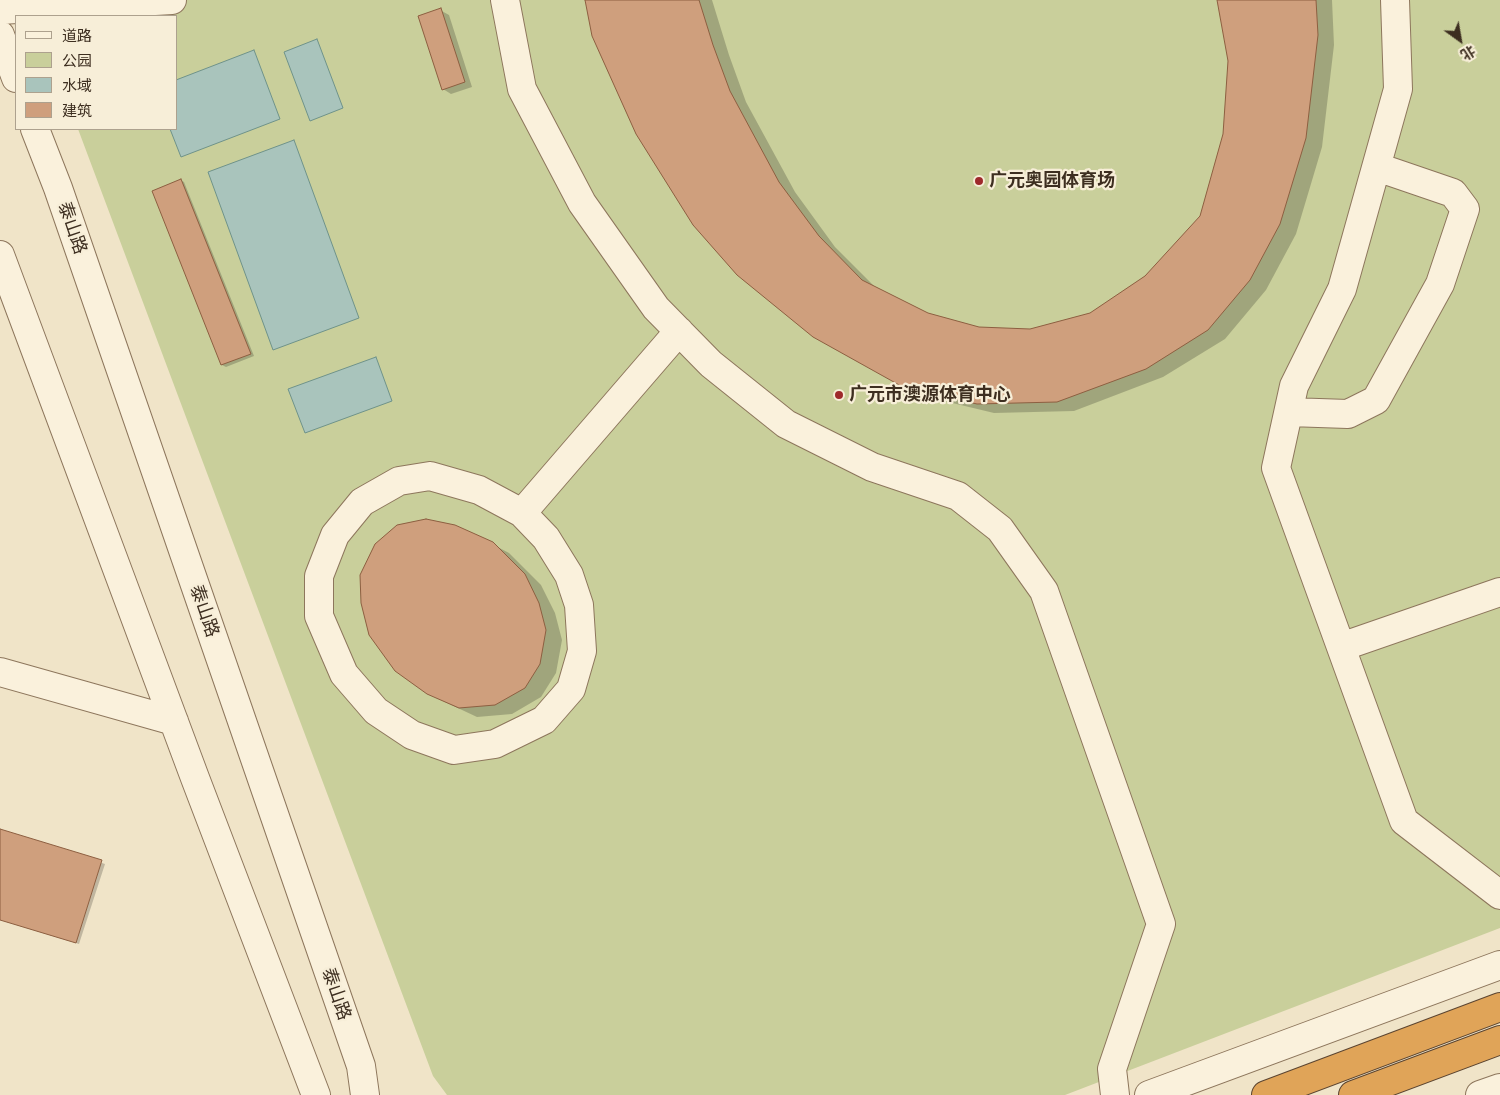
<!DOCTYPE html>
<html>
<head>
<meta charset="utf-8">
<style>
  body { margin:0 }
  #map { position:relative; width:1500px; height:1095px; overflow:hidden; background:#f0e4c8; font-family:"Noto Serif","Noto Sans SC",serif }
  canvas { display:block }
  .legend { position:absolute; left:15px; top:15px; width:162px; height:115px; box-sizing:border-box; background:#f7eed8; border:1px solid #ada18e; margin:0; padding:6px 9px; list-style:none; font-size:15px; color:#3d2e20 }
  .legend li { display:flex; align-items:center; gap:10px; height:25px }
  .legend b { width:25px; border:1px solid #ada18e }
  .north { position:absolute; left:1435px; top:15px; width:50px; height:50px; -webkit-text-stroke:4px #f7eed8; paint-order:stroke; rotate:148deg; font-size:14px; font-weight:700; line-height:20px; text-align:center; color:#3d2e20 }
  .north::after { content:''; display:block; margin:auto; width:18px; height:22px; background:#3d2e20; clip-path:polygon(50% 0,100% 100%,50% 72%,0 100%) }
</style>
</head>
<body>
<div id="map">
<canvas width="1500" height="1095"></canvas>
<ul class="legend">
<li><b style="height:6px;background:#faf1dc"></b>道路</li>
<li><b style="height:14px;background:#c9cf9b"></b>公园</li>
<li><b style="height:14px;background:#a9c4bc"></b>水域</li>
<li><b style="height:14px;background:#cf9f7d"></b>建筑</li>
</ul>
<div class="north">北</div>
</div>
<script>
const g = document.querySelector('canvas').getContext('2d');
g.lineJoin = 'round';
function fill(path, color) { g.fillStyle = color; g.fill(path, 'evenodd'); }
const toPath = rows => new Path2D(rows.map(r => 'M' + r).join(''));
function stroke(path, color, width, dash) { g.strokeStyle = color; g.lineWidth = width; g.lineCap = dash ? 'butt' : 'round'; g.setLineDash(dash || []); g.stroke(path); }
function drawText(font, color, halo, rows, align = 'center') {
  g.font = font + ' "Noto Serif","Noto Sans SC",serif'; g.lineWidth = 4.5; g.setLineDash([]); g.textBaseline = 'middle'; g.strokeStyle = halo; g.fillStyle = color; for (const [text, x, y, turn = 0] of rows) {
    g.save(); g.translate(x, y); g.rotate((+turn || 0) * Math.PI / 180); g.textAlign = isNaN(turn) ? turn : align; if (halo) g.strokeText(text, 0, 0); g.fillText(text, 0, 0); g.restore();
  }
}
const green = toPath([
  [30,0,1500,0,1500,928,1065,1095,447,1095,433,1076,78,129,176,129,176,16,36,16]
]);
const water = toPath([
  [317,39,343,108,310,121,284,52,317,39],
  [254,50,280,119,181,157,170,129,176,129,176,80,254,50],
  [294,140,359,318,273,350,208,172,294,140],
  [376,357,392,401,305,433,288,389,376,357]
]);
const shadow = toPath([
  [586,0,712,0,729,55,746,102,795,192,835,247,876,288,927,314,979,328,1030,330,1090,314,1146,277,1201,217,1224,135,1229,61,1218,0,1332,0,1334,45,1322,147,1296,234,1266,290,1225,339,1163,377,1074,411,994,413,919,395,831,346],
  [440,10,449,15,472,87,451,94,443,89],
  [180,180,184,182,254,356,226,367,222,365,153,191],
  [492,544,509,553,541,585,555,613,562,640,556,673,541,697,512,714,477,717,445,702,428,692],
  [0,830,105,864,79,944,0,920]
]);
const building = toPath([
  [585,0,699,0,713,45,730,91,779,182,819,236,862,280,928,313,979,327,1030,329,1090,313,1145,276,1200,216,1223,134,1228,61,1217,0,1316,0,1318,35,1306,138,1280,224,1250,280,1208,330,1146,369,1057,402,977,404,901,386,813,337,737,275,693,225,636,134,592,36,585,0],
  [441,8,465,82,442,90,418,16,441,8],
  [181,179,251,354,221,365,152,191,181,179],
  [426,519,455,525,493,542,525,574,539,603,546,630,540,664,525,688,495,705,459,708,427,694,395,671,369,635,361,603,360,575,375,544,397,525,426,519],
  [0,829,102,860,76,943,0,920,0,829]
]);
const minor = toPath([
  [505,0,522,89,582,203,656,308,711,364,786,424,872,467,958,496,1000,529,1044,591,1161,924,1112,1069,1115,1095],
  [1395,0,1398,89,1342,289,1294,386,1276,468,1404,821,1500,895],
  [0,10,172,0],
  [0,35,16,78],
  [35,129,58,188,361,1066,365,1095],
  [0,255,195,778,316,1095],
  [1289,412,1348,414,1376,400,1440,284,1465,209,1453,193,1377,167],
  [430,476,479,490,522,513,546,538,569,575,579,605,582,651,571,689,544,720,495,744,454,750,412,735,376,711,344,674,319,616,319,576,335,535,362,502,399,481,430,476],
  [522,513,679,331],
  [1341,647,1500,592],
  [0,672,174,721],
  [1149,1095,1500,965],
  [1480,1095,1500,1088]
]);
const highway = toPath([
  [1266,1095,1500,1007],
  [1353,1095,1500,1040]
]);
const markers = [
  [979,181,5,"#9e2a2b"],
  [839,395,5,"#9e2a2b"]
];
const poiNames = [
  ["广元奥园体育场",989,181],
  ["广元市澳源体育中心",849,395]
];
const streetNames = [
  ["泰山路",72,228,71],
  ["泰山路",204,611,71],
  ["泰山路",336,994,71]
];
fill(green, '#c9cf9b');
fill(water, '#a9c4bc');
stroke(water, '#6f938a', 1);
fill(shadow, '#0003');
fill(building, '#cf9f7d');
stroke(building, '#8d5f41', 1);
stroke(minor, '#8d765c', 30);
stroke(highway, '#5b4430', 30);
stroke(minor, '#faf1dc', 28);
stroke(highway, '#e0a458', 28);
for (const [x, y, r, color] of markers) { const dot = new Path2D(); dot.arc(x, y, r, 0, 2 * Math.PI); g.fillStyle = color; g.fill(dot); stroke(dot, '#f7eed8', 2); }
drawText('bold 18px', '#3d2e20', '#f7eed8', poiNames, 'left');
drawText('18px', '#3d2e20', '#f7eed8', streetNames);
</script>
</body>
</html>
